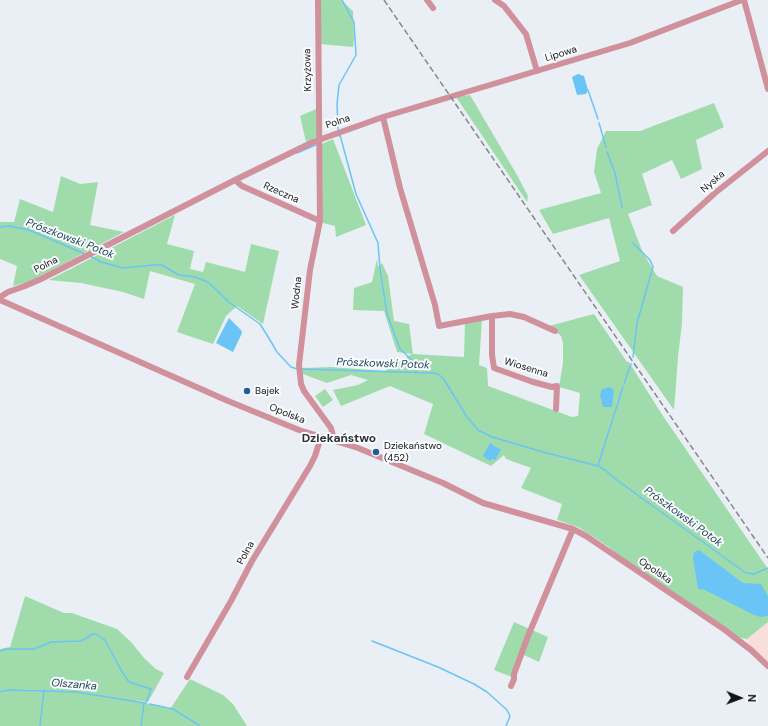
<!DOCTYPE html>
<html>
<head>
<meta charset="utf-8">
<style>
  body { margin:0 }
  #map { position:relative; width:768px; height:726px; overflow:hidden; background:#eaeff5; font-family:"DM Sans",sans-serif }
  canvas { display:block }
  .north { position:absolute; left:720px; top:678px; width:40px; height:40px; -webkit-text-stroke:3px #fafcfe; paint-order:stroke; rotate:91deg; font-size:11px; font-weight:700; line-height:16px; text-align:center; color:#131517 }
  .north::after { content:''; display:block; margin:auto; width:14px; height:18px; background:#131517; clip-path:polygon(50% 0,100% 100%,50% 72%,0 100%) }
</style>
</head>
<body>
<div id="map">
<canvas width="768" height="726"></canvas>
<div class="north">N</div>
</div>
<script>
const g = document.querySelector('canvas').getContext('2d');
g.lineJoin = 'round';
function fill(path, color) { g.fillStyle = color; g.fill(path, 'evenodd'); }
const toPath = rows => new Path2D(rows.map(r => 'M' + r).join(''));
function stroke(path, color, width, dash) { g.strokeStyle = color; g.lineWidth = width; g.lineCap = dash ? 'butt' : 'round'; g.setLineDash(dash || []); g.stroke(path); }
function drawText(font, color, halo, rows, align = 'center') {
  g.font = font + ' "DM Sans",sans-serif'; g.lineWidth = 4; g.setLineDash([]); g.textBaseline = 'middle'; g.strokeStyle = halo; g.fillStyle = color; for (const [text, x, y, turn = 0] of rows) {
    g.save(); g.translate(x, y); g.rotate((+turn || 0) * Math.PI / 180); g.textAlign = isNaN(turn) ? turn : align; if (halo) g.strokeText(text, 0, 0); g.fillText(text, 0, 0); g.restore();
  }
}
const industrial = toPath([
  [768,622,768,666,751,650,747,639]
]);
const green = toPath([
  [320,0,341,0,353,11,354,40,353,47,320,44],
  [470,95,517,175,528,196,527,202,456,97],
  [714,103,724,127,696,140,702,169,681,179,672,160,642,174,652,205,628,214,643,253,657,276,683,287,682,323,678,357,674,410,579,275,620,261,609,218,553,234,539,210,601,193,594,172,597,149,606,131,640,131],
  [316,109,317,137,306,142,300,116],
  [333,139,366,225,336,237,335,226,323,223,322,144],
  [61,176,80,184,98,182,90,225,124,232,29,282,13,286,17,266,0,259,0,222,14,222,20,199,53,212],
  [175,215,167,244,194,251,190,269,203,272,206,262,245,272,251,244,279,251,263,324,237,306,226,316,213,344,177,332,195,284,150,271,144,299,123,292,81,283,49,280],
  [377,259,378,267,382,263,388,276,394,321,409,324,413,354,464,357,465,323,482,319,479,365,487,368,488,386,572,417,578,416,580,393,559,387,563,363,563,343,561,336,549,326,594,314,627,362,629,362,663,416,768,569,768,622,747,639,741,638,622,560,609,547,578,527,557,520,562,504,521,488,531,468,506,459,504,455,491,466,424,434,433,404,390,386,341,406,333,390,358,385,368,380,351,375,327,383,303,374,302,368,331,367,385,371,412,354,397,352,384,311,353,310,354,288,372,282],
  [325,389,333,400,323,407,315,396],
  [25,596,64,613,72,613,117,629,131,642,144,658,156,669,164,673,148,702,134,700,170,709,190,679,223,695,233,704,247,726,201,726,199,725,198,726,0,726,0,649,10,647],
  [514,622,548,637,539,662,524,655,514,678,494,670]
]);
const water = toPath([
  [578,74,584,76,588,90,586,94,577,95,572,77],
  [229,318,241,330,242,333,233,352,216,343],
  [609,387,614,390,612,407,603,407,600,395,602,389],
  [490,443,501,450,495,460,492,459,490,461,483,456],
  [699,550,743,583,761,584,768,596,768,616,760,617,752,614,705,590,698,589,693,558,694,552]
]);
const stream = toPath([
  [588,90,598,119],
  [599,123,606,147],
  [338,129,337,104,339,85,356,55,354,22,342,0],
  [339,136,340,135,356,194,378,243,380,269,387,314,400,349,414,362,416,372],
  [607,152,615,173,622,207],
  [297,153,318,144],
  [0,227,9,226,29,230,85,254],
  [632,242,650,260,653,267,637,323,633,357],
  [90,256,101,262,123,268,153,265,162,265,179,275,195,277,208,282,230,303,260,324,267,335,277,352,291,367,297,369],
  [301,369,433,373,438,374,443,378,467,417,478,430,492,437,543,452,598,466,605,470,614,478,746,573,754,574,768,568],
  [624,384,631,364],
  [598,465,623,387],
  [372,641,438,667,474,684,487,692,507,710,510,716,506,726],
  [0,651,7,649,34,649,51,642,80,641,85,639,93,634,96,634,105,640,121,670,129,682,151,689,146,703],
  [0,692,8,690,76,692,145,703],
  [150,704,173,709,200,726],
  [40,726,44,690],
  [141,726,144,703]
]);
const minor = toPath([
  [318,0,320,221,310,270,299,365,301,384,304,391,331,428,334,440],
  [427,0,433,8],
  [495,0,504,6,526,34,537,71],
  [744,0,768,89],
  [383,117,400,188,435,305,439,326,492,316,510,314,524,317,555,331],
  [235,180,242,186,320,221],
  [673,231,715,193,768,151],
  [0,297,8,292,25,286,41,279,235,180,313,142,383,117,630,43,742,0],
  [0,300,228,401,299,430,358,448,443,483,483,503,573,529,586,536,725,630,751,650,768,666],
  [492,316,492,355,494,368,533,382,552,387,557,386,556,409],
  [187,677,231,601,252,561,310,466,315,456,321,437],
  [511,686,514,679,514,674,528,636,573,529]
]);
const rail = toPath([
  [384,0,768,558]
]);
const markers = [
  [247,391,4,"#1f5e94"],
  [376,452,4,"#1f5e94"]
];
const streetNames = [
  ["Lipowa",561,54,-17],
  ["Krzyżowa",308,70,-91],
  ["Polna",338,122,-19],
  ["Nyska",713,182,-40],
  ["Rzeczna",281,193,24],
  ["Polna",46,265,-27],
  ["Wodna",297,293,-84],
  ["Wiosenna",526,368,17],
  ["Opolska",287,414,22],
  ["Polna",246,553,-61],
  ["Opolska",655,571,34]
];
const poiNames = [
  ["Bajek",255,391],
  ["Dziekaństwo",384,446],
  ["(452)",384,458]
];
const waterNames = [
  ["Prószkowski Potok",70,239,21],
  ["Prószkowski Potok",383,364,2],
  ["Prószkowski Potok",683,517,36],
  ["Olszanka",74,685,5]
];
const quarterNames = [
  ["Dziekaństwo",339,439]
];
fill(industrial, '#f9dedc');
fill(green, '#a0dcab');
fill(water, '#6ac4f5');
stroke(stream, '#6ac4f5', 1.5);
stroke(minor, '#d0919c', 6);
stroke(rail, '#84888c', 1.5, [6, 3]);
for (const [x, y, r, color] of markers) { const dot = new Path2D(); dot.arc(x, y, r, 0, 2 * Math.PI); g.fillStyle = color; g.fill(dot); stroke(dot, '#fafcfe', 1.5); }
drawText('10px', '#131517', '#fafcfe', streetNames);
drawText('10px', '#131517', '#fafcfe', poiNames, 'left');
drawText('italic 11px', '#21475c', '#fafcfe', waterNames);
drawText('bold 12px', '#2c3034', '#fafcfe', quarterNames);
</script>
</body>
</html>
